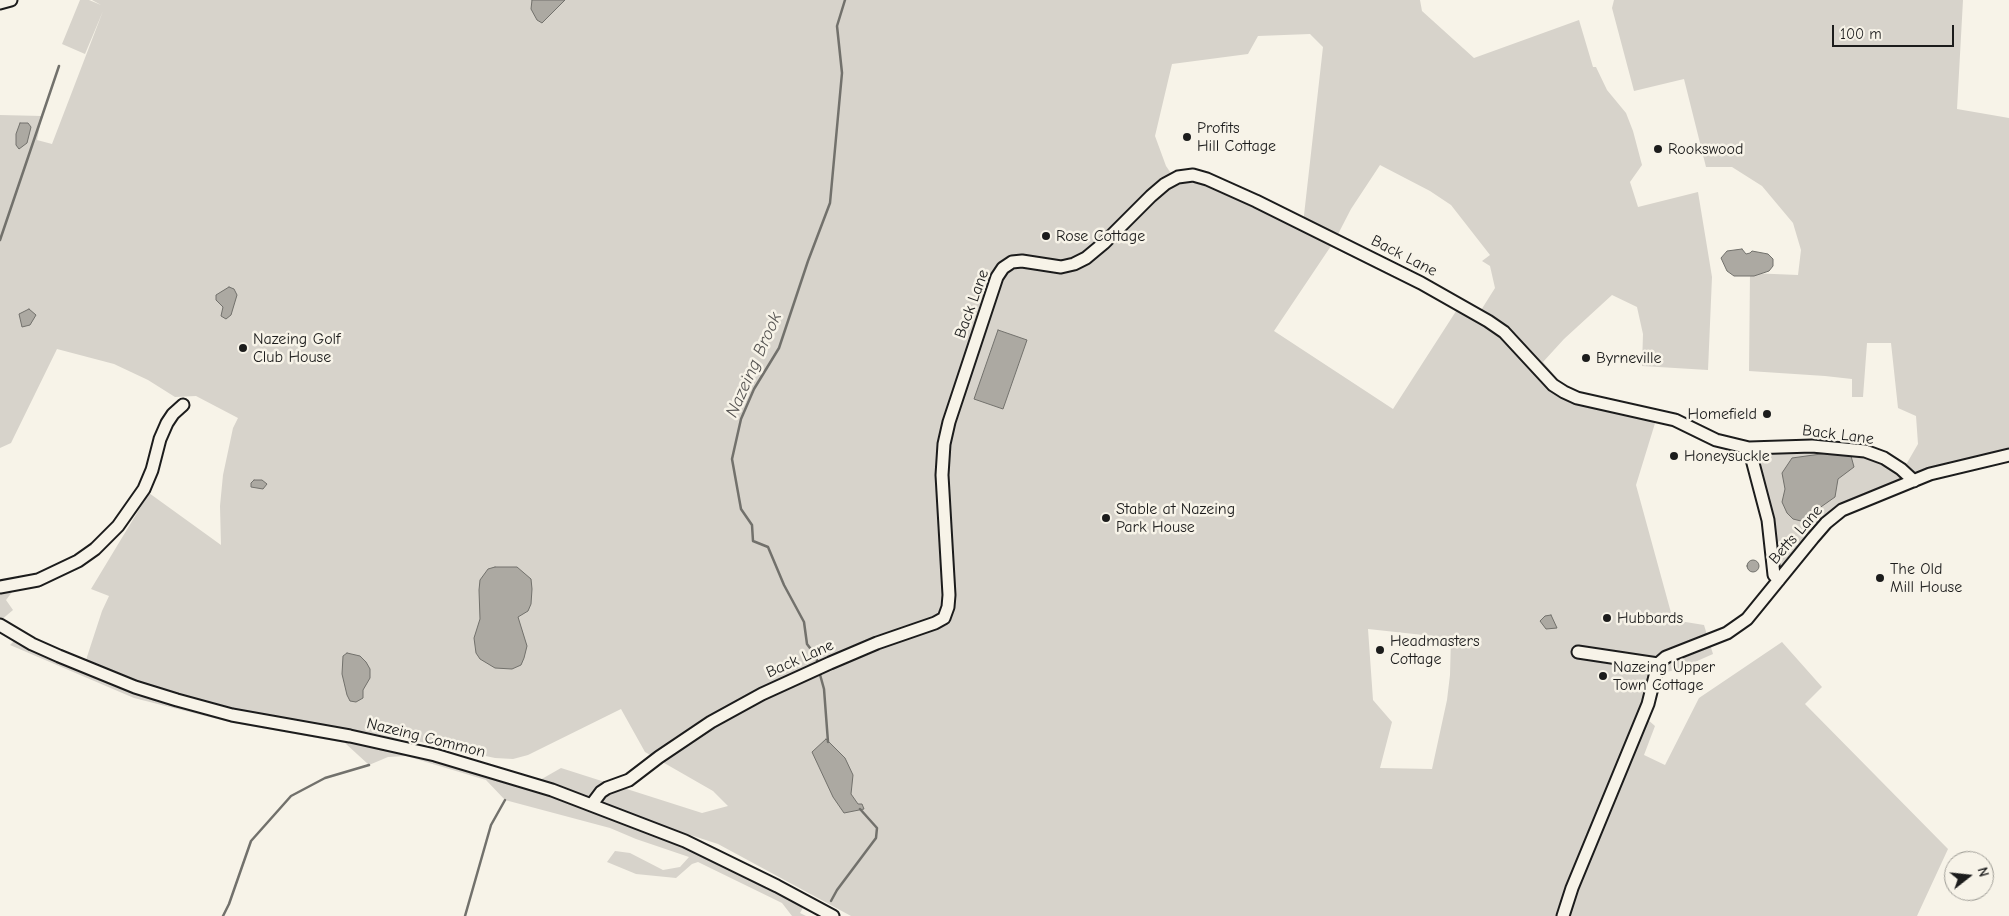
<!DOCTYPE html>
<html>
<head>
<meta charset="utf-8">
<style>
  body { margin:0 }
  #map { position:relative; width:2009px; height:916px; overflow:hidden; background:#f7f3e8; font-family:"Comic Neue",sans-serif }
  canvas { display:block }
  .north { position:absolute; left:1944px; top:851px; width:50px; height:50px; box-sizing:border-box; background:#f7f3e8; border:1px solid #9f9d96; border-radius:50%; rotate:74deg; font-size:14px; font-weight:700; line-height:20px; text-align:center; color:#1c1c1c }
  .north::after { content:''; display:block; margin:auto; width:18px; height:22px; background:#1c1c1c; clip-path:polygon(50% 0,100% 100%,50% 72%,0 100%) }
  .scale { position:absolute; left:1832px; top:25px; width:122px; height:22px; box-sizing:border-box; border:2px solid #1c1c1c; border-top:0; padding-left:6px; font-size:15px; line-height:18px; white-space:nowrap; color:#1c1c1c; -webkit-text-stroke:4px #f7f3e8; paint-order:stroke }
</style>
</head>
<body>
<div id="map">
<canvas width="2009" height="916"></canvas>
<div class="north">N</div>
<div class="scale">100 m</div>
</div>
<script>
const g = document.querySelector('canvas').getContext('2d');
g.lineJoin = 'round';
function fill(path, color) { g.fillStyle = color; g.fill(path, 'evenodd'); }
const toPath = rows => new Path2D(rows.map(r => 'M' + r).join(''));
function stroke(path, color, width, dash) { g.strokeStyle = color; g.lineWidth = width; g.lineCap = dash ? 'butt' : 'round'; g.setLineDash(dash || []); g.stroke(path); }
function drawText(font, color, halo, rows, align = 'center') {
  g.font = font + ' "Comic Neue",sans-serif'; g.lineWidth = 5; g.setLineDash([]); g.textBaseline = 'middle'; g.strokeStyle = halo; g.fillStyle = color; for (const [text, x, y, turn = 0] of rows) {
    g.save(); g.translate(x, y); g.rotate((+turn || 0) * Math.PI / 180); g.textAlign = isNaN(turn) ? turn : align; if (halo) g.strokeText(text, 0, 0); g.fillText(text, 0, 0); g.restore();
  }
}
const green = toPath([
  [80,0,89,0,101,5,92,0,1420,0,1422,11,1474,58,1579,20,1593,67,1596,67,1607,90,1626,113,1633,131,1642,165,1630,182,1638,207,1698,192,1712,277,1708,370,1642,366,1643,334,1637,307,1612,295,1564,339,1543,362,1563,385,1557,392,1656,420,1636,485,1673,620,1704,625,1713,654,1679,669,1650,676,1640,713,1655,726,1644,755,1665,765,1699,698,1782,642,1822,687,1805,704,1948,849,1917,916,851,916,718,844,533,784,561,768,702,813,728,806,713,791,645,752,621,709,528,755,513,759,495,758,384,734,512,777,564,802,694,850,804,906,800,913,806,916,792,916,782,903,698,862,692,864,676,878,636,874,607,862,615,851,630,853,663,870,680,867,689,857,636,839,610,828,505,800,486,780,406,756,388,757,369,765,345,743,233,723,134,698,10,645,16,639,84,666,102,611,109,596,91,589,149,493,221,545,220,506,223,475,233,428,238,418,196,396,175,397,148,380,114,364,57,349,11,443,0,448,0,115,42,116,37,140,52,144,103,11,85,54,62,44],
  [1310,34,1323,47,1303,224,1194,179,1177,182,1166,166,1155,136,1172,64,1248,54,1258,36],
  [1380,165,1430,191,1451,205,1490,255,1482,261,1490,266,1495,288,1478,315,1460,305,1393,409,1274,331,1335,240,1351,209],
  [998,330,1026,340,1003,409,975,399],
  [1368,629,1451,638,1450,675,1447,700,1432,769,1380,768,1392,722,1373,700],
  [1614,0,1963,0,1957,109,2009,118,2009,455,1995,457,1843,510,1779,580,1769,550,1763,514,1745,444,1851,448,1901,468,1907,463,1918,444,1916,416,1898,408,1891,343,1867,343,1863,397,1852,397,1852,379,1825,376,1749,371,1750,273,1798,275,1801,250,1793,223,1762,186,1732,167,1706,167,1684,79,1634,91,1612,8],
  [16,587,6,600,13,610,0,621,0,589]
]);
const water = toPath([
  [532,0,565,0,542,23,537,20,531,9,532,0],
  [20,123,28,123,31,127,27,143,19,149,16,145,16,134,20,123],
  [1742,249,1746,254,1750,253,1752,251,1768,254,1773,259,1773,266,1769,271,1754,276,1734,276,1727,271,1721,258,1727,251,1742,249],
  [229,287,234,289,237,295,231,315,226,319,221,316,223,307,216,300,216,295,229,287],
  [29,309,36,315,30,325,22,327,19,314,29,309],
  [998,330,1027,340,1003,409,974,399,998,330],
  [1828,453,1851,456,1854,467,1838,479,1835,497,1801,521,1793,519,1787,513,1782,502,1785,489,1782,473,1792,458,1828,453],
  [254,480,262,480,267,484,263,489,251,487,251,483,254,480],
  '1747 566a6 6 0 1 1 12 0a6 6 0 1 1-12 0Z',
  [495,567,517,567,531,579,532,589,531,604,528,611,518,617,527,646,524,658,521,665,512,669,495,668,480,659,476,653,474,638,480,619,479,590,480,580,488,569,495,567],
  [1551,615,1557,628,1546,629,1540,621,1545,616,1551,615],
  [347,653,360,656,366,662,370,669,370,678,363,690,363,698,356,702,350,701,347,695,342,674,343,656,347,653],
  [826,739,845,758,853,775,851,794,858,804,862,804,864,809,844,813,833,797,812,752,826,739]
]);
const stream = toPath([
  [0,240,59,66],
  [818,665,816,656,807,644,804,622,784,585,768,547,753,541,752,525,741,509,732,459,741,419,754,389,779,348,808,261,830,203,842,73,837,26,845,0],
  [819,671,824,689,828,742],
  [831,901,837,890,876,838,877,828,860,809],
  [223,916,229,904,251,841,291,796,325,778,369,765],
  [465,916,491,825,505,800]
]);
const minor = toPath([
  [0,3,11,0],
  [1749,448,1768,520,1774,575,1779,580],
  [0,587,38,580,78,561,95,549,118,526,144,489,152,470,160,439,167,423,173,414,183,405],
  [0,625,32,644,59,656,135,687,177,700,232,715,350,736,435,755,552,790,685,841,777,886,833,916],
  [1578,652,1658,664],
  [592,804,601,792,607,788,629,780,659,757,711,722,762,694,830,663,877,643,935,623,944,618,948,607,949,595,942,475,944,444,949,422,997,277,1003,268,1012,262,1022,261,1061,267,1074,264,1086,258,1104,243,1151,196,1165,184,1178,177,1193,175,1207,179,1256,201,1421,283,1488,321,1504,332,1553,385,1564,392,1577,398,1675,420,1716,440,1749,448,1812,446,1865,451,1884,458,1901,469,1914,481],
  [1563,916,1572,888,1648,704,1658,664,1666,657,1727,633,1747,619,1813,538,1826,523,1842,510,1930,474,2009,455]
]);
const markers = [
  [1187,137,5,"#1c1c1c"],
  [1658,149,5,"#1c1c1c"],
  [1046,236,5,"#1c1c1c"],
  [243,348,5,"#1c1c1c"],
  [1586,358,5,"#1c1c1c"],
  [1767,414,5,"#1c1c1c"],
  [1674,456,5,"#1c1c1c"],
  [1106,518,5,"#1c1c1c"],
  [1880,578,5,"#1c1c1c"],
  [1607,618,5,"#1c1c1c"],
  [1380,650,5,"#1c1c1c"],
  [1603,676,5,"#1c1c1c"]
];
const poiNames = [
  ["Profits",1197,128],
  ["Hill Cottage",1197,146],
  ["Rookswood",1668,149],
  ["Rose Cottage",1056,236],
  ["Nazeing Golf",253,339],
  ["Club House",253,357],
  ["Byrneville",1596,358],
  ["Homefield",1757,414,"right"],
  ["Honeysuckle",1684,456],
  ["Stable at Nazeing",1116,509],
  ["Park House",1116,527],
  ["The Old",1890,569],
  ["Mill House",1890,587],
  ["Hubbards",1617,618],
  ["Headmasters",1390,641],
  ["Cottage",1390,659],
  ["Nazeing Upper",1613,667],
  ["Town Cottage",1613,685]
];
const streetNames = [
  ["Back Lane",1404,256,27],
  ["Back Lane",972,304,-70],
  ["Back Lane",1838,435,7],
  ["Betts Lane",1796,535,-49],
  ["Back Lane",800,659,-24],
  ["Nazeing Common",426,738,14]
];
const waterNames = [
  ["Nazeing Brook",754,365,-66]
];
fill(green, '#d7d3cb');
fill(water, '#aca9a2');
stroke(water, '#72716c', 1);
stroke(stream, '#72716c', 2.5);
stroke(minor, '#1c1c1c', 15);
stroke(minor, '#f7f3e8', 11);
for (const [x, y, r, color] of markers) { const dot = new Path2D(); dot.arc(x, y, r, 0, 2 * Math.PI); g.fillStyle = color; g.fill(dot); stroke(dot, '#f7f3e8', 2); }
drawText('16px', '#1c1c1c', '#f7f3e8', poiNames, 'left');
drawText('16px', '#1c1c1c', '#f7f3e8', streetNames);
drawText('italic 18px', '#565452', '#f7f3e8', waterNames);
</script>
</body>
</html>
